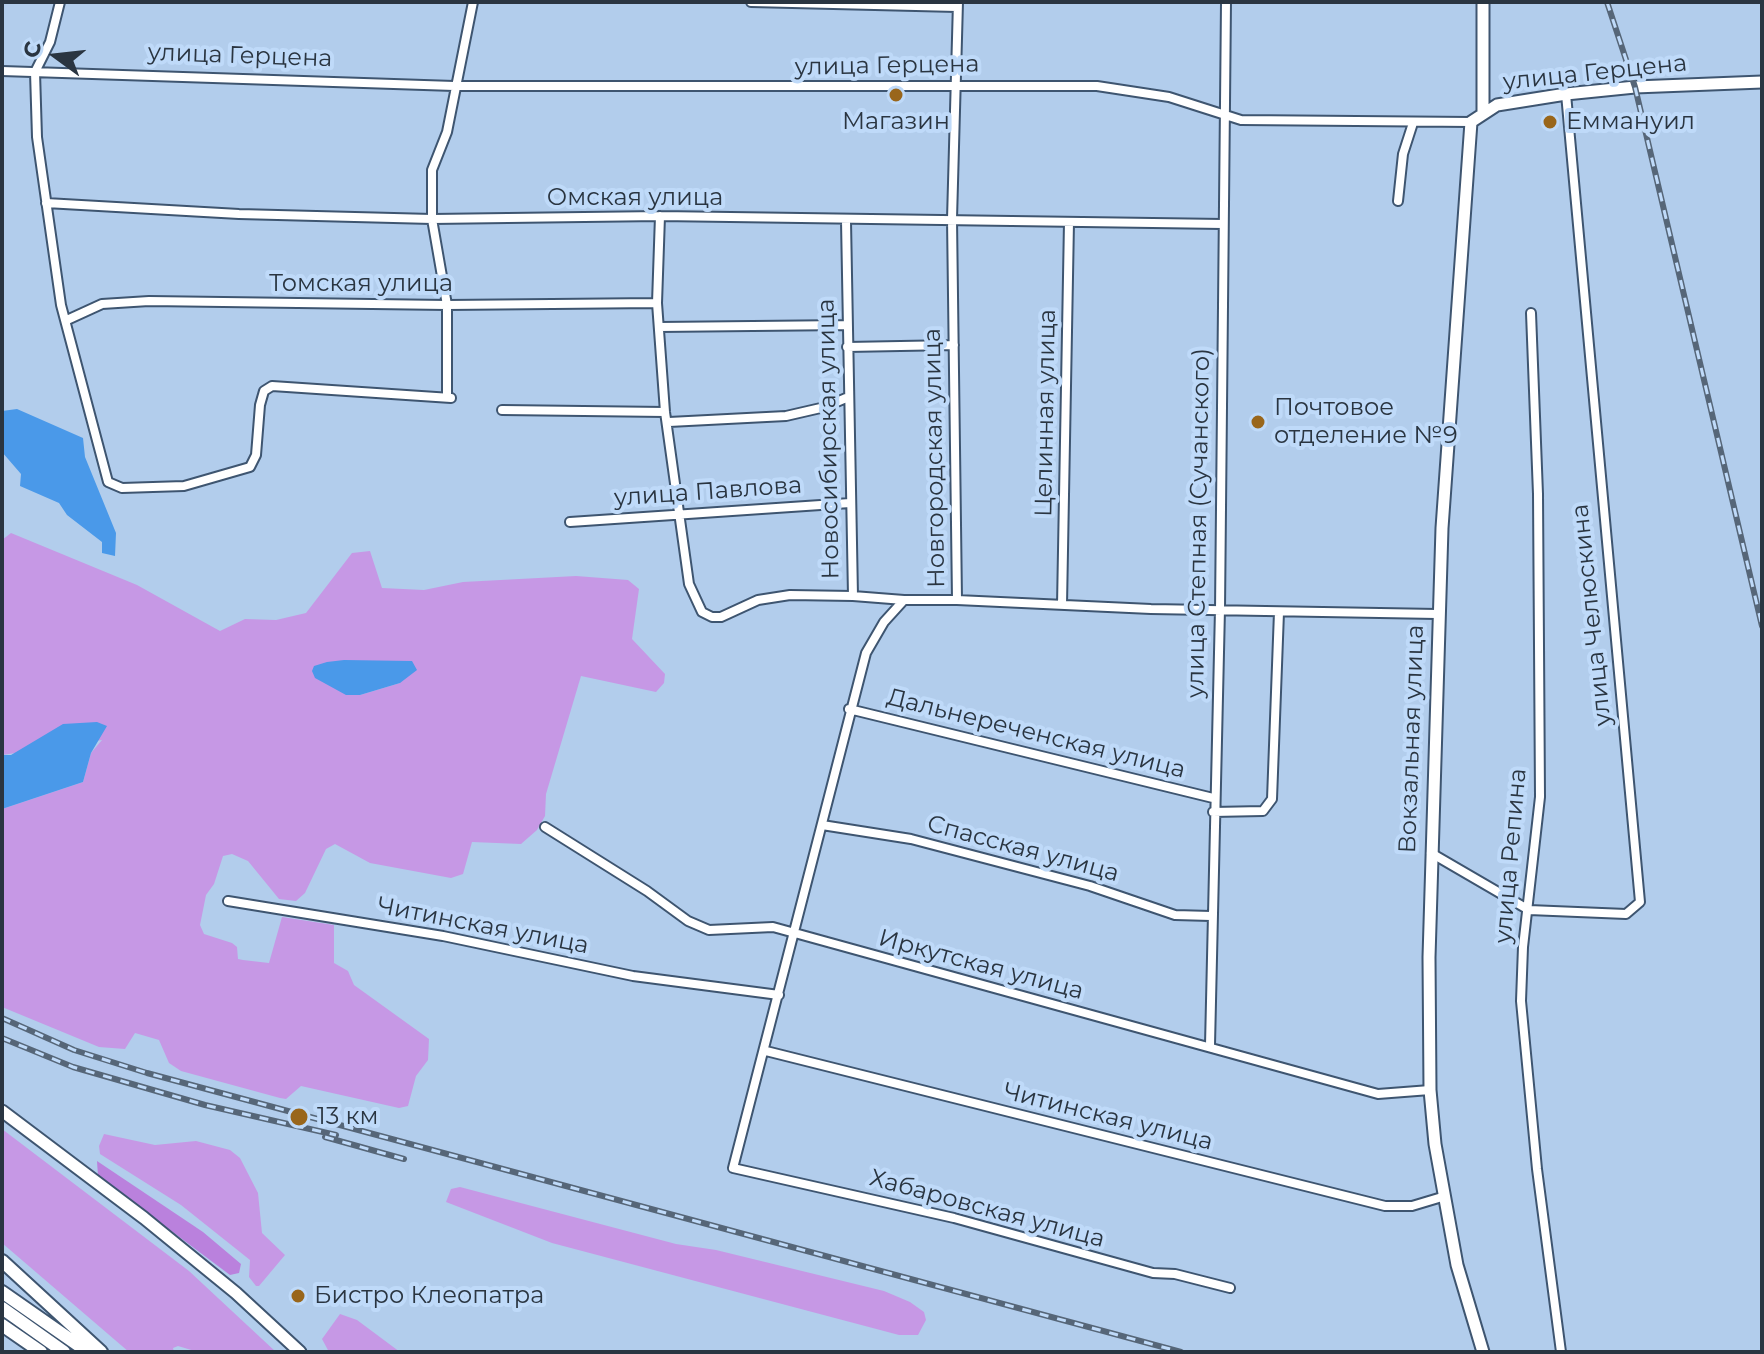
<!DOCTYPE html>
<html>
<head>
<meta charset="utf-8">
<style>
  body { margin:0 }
  #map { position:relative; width:1764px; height:1354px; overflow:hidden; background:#b2cdec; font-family:Montserrat,sans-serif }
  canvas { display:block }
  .frame { position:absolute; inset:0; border:4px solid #2a3541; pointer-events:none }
  .north { position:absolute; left:16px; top:16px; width:80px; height:80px; -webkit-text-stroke:6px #bfdaf9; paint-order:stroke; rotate:285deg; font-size:22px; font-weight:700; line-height:32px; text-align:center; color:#2a3541 }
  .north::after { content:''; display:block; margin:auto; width:28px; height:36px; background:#2a3541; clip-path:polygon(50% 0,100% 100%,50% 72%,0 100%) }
</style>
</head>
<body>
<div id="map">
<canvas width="1764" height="1354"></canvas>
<div class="frame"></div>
<div class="north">С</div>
</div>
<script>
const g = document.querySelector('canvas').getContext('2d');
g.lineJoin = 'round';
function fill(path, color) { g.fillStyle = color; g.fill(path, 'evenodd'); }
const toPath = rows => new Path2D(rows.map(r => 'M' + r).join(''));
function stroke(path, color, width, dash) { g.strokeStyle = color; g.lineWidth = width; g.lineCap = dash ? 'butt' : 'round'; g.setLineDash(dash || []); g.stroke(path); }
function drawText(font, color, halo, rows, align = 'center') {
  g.font = font + ' Montserrat,sans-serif'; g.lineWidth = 8; g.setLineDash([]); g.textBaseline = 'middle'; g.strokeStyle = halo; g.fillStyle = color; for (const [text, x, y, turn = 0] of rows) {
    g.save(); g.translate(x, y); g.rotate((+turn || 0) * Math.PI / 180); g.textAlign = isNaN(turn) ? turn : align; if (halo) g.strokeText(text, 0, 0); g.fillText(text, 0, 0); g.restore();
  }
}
const green = toPath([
  [11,533,137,585,220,631,245,619,276,620,306,613,352,553,370,551,382,588,424,590,463,582,576,576,628,580,639,589,632,639,665,674,664,683,656,692,581,676,546,794,545,816,537,830,521,844,472,842,463,874,451,878,370,863,335,844,326,849,305,893,296,901,279,899,248,861,232,854,223,856,214,884,206,895,200,925,204,934,232,943,237,947,238,959,243,960,269,963,282,917,334,925,334,963,348,971,354,985,429,1039,428,1060,416,1076,408,1106,399,1108,301,1086,286,1099,280,1098,181,1071,169,1063,159,1040,135,1033,125,1049,99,1047,2,1007,2,809,83,782,91,753,102,740,2,755,2,540],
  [387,661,400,683,360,695,346,695,364,662],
  [2,1129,189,1271,276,1352,198,1352,178,1346,173,1348,174,1352,129,1352,2,1243],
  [104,1134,155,1145,196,1141,230,1150,240,1158,258,1193,262,1233,285,1255,259,1286,256,1286,249,1277,250,1260,181,1205,100,1154,99,1146],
  [460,1187,676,1244,716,1250,884,1291,910,1302,924,1312,926,1320,918,1335,899,1335,552,1243,446,1202,451,1189],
  [340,1314,357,1320,400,1352,329,1352,322,1339]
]);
const forest = toPath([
  [97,1161,203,1232,241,1264,239,1273,230,1275,98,1176]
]);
const water = toPath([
  [17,409,83,438,85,457,116,533,115,556,102,553,102,542,67,515,59,503,20,486,21,474,2,452,2,411],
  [344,660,412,661,417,670,400,683,360,695,346,695,315,678,312,671,314,666,327,662],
  [97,722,107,726,91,753,83,782,2,809,2,755,11,755,63,724]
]);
const minor = toPath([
  [60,2,50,42,35,72,37,137,61,305,108,482,122,488,184,486,250,467,256,455,260,405,264,391,272,386,451,398],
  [751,2,957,7],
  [958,2,952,219,957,600,904,600,884,622,866,653,733,1168,954,1218,1153,1273,1175,1274,1230,1288],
  [2,71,454,86,1097,86,1169,97,1241,120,1471,122],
  [1398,201,1403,154,1413,123],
  [46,203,239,214,432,219,660,216,1223,224],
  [660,216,657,303,665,412,689,584,702,612,712,617,721,617,758,600,790,595,853,596,846,221],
  [1531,313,1538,494,1540,797,1523,947,1521,1001,1537,1169,1561,1352],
  [67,320,102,304,149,301,447,305,657,303],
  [659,327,847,325],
  [847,347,954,345],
  [447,396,447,305,432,219,432,170,447,132,473,2],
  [502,410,665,412],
  [669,422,786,416,825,407,846,398],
  [570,522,850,503],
  [853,596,904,600],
  [957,600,1151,609,1437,614],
  [1062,605,1069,222],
  [849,709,1213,798],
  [1213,812,1263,811,1272,799,1279,612],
  [822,825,911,839,1090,886,1175,915,1211,916],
  [545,827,647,891,688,921,709,930,773,927,1378,1094,1430,1090],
  [1431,853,1529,910,1626,914,1640,902,1566,94],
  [228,901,443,936,633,976,779,995],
  [1210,1045,1220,609,1226,2],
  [766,1051,1385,1206,1412,1206,1442,1197]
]);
const major = toPath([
  [1483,2,1483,111],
  [2,1111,144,1218,236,1293,300,1352],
  [1483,1352,1457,1265,1435,1144,1430,1090,1429,957,1442,528,1471,122,1497,105,1566,94,1635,87,1762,82]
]);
const highway = toPath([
  [2,1261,101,1352],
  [2,1292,88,1352],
  [2,1308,64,1352],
  [2,1325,41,1352]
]);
const rail = toPath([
  [1607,2,1635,87,1762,626],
  [2,1018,74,1050,147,1073,1181,1352],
  [2,1038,73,1067,205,1105,336,1135],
  [325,1137,404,1159]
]);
const markers = [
  [896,95,8,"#99661b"],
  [1550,122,8,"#99661b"],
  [1258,422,8,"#99661b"],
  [299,1117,10,"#99661b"],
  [298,1296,8,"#99661b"]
];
const streetNames = [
  ["улица Герцена",240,56,2],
  ["улица Герцена",887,66,-1],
  ["улица Герцена",1595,73,-6],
  ["Омская улица",635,198],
  ["Томская улица",361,284],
  ["Целинная улица",1046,413,-89],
  ["Новосибирская улица",829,439,-91],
  ["Новгородская улица",935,458,-91],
  ["улица Павлова",708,492,-4],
  ["улица Степная (Сучанского)",1199,523,-89],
  ["улица Челюскина",1592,615,-96],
  ["Дальнереченская улица",1036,734,14],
  ["Вокзальная улица",1412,739,-88],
  ["Спасская улица",1023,849,15],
  ["улица Репина",1511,856,-85],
  ["Читинская улица",483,926,11],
  ["Иркутская улица",981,965,15],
  ["Читинская улица",1108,1117,14],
  ["Хабаровская улица",987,1209,15]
];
const poiNames = [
  ["Магазин",896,122,"center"],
  ["Еммануил",1566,122],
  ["Почтовое",1274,408],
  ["отделение №9",1274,436],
  ["13 км",317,1117],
  ["Бистро Клеопатра",314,1296]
];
fill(green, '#c698e5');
fill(forest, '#ba81dd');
fill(water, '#4a99e9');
stroke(minor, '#3e5570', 12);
stroke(major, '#3e5570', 15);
stroke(highway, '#3e5570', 16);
stroke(minor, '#fff', 8);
stroke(major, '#fff', 11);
stroke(highway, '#fff', 12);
stroke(rail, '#566678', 6);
stroke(rail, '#bfdaf9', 3, [9]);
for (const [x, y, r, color] of markers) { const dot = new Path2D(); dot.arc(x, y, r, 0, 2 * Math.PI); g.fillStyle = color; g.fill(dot); stroke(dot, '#bfdaf9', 3); }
drawText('24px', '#2a3541', '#bfdaf9', streetNames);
drawText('24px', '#2a3541', '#bfdaf9', poiNames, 'left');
</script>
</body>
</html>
